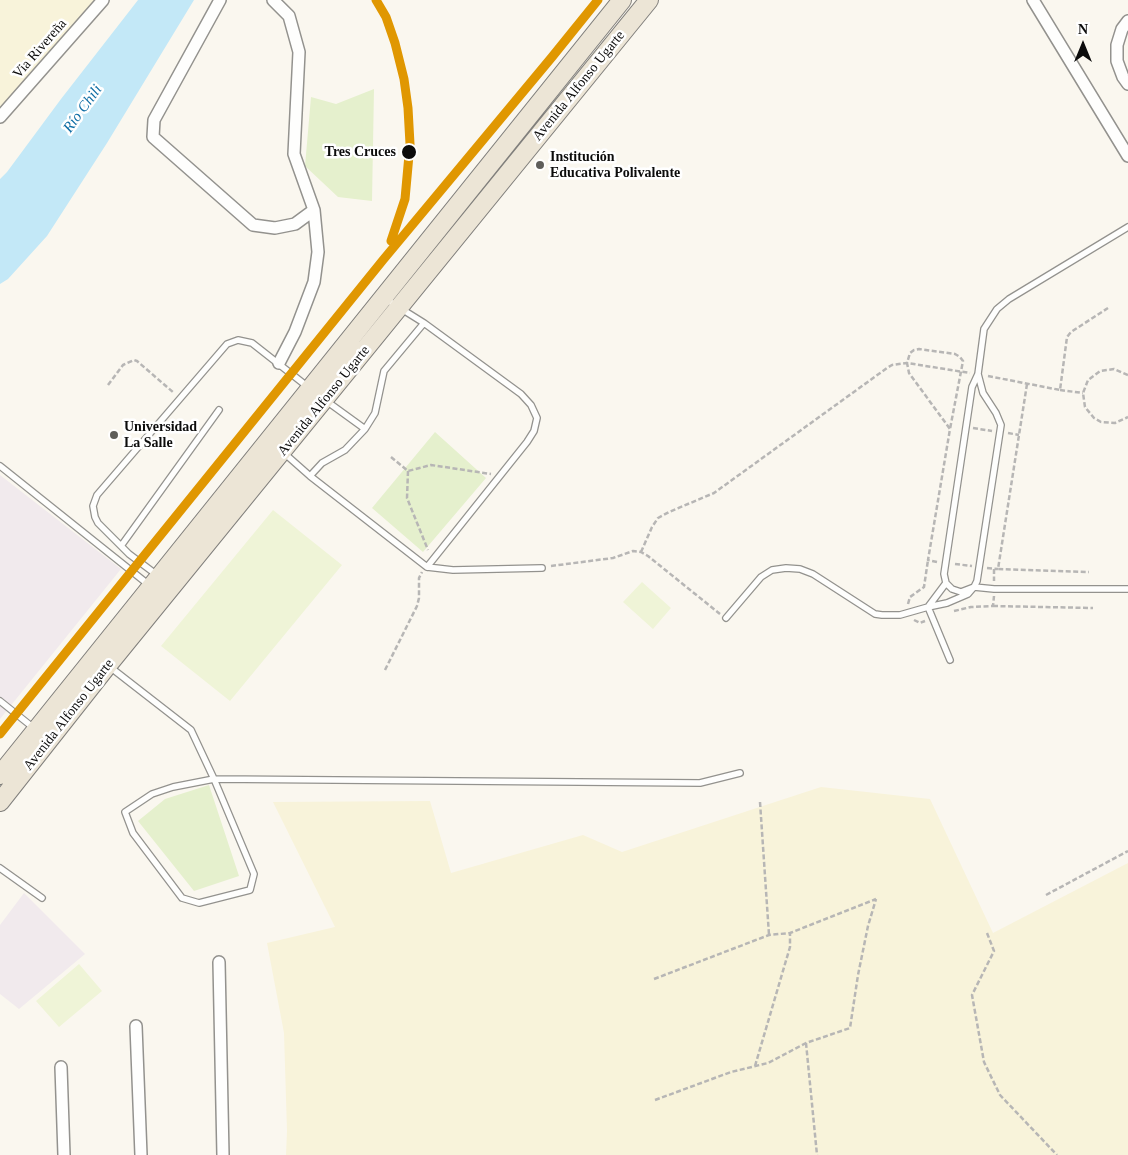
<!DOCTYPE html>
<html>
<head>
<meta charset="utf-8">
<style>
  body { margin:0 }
  #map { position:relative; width:1128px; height:1155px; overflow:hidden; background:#faf7ef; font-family:"Times New Roman",serif }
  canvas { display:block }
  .north { position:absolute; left:1058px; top:20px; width:50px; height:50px; -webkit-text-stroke:4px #fff; paint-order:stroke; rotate:0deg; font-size:14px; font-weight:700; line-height:20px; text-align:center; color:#0c0c0c }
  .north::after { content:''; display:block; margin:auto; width:18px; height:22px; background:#0c0c0c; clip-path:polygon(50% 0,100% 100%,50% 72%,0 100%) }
</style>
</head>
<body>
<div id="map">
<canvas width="1128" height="1155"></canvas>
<div class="north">N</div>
</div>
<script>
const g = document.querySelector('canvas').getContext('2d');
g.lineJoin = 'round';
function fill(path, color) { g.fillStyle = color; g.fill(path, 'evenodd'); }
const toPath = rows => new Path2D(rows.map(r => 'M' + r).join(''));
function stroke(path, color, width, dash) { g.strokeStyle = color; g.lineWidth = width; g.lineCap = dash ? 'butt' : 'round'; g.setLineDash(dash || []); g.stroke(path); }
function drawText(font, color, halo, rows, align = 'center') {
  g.font = font + ' "Times New Roman",serif'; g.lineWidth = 5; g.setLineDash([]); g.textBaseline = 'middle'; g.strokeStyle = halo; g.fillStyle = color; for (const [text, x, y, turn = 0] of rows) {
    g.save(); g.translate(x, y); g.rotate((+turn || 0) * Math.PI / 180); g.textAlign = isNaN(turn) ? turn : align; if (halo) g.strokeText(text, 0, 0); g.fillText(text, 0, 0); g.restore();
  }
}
const industrial = toPath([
  [0,475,121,569,0,719],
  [24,893,85,954,19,1009,0,994,0,925]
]);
const farmland = toPath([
  [0,0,95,0,0,108],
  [821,787,930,799,993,933,1128,863,1128,1155,286,1155,287,1131,284,1033,267,943,335,927,273,802,430,801,451,873,583,835,622,852]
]);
const green = toPath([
  [374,89,372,201,338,197,305,166,311,97,336,104],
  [435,432,486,478,423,552,372,508],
  [209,785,239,876,194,891,138,821,165,799]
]);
const pitch = toPath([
  [273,510,342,565,230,701,161,646],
  [642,582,671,608,653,629,623,602],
  [79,964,102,991,59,1027,36,1001]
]);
const water = toPath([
  [138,0,194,0,107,143,47,236,8,279,0,284,0,179,7,172,61,99]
]);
const path = toPath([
  [1128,375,1114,369,1100,371,1088,380,1083,393,1085,407,1094,418,1101,422,1115,423,1128,417],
  [988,376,1060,390,1067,337,1071,332,1108,308],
  [1027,384,998,569,1089,572],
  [108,385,123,365,134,360,137,361,174,393],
  [1060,390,1083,393],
  [973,428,992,431],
  [1008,433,1019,435],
  [391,457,408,471,431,465,491,474],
  [408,471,407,498,428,550],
  [641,552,652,527,658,518,669,512,714,493,887,368,892,365,907,363,970,373],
  [937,562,928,560,950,429,909,373,907,363,910,353,914,350,919,349,955,354,960,357,963,361,950,429],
  [955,564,972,566],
  [551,566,613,558,633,551,641,552,648,556,720,614],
  [987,568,998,569],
  [994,569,994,581],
  [908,604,910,597,924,587,928,560],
  [993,606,1093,608],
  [954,611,971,607,993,606,994,596],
  [914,620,920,623,925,621],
  [385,670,417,606,419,598,419,578,422,572],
  [760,802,769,935],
  [1046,895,1128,851],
  [987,933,994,951,972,995,984,1062,1000,1095,1057,1155],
  [654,979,769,935,790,933,876,899],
  [806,1043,817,1155],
  [755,1066,790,947,790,933],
  [655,1100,731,1072,768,1063,806,1043,850,1028,858,975,868,926,876,899]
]);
const service = toPath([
  [384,298,424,323,521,394,531,405,537,418,534,431,527,442,427,567],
  [978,374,983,393,996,413,1001,425,977,581,974,587,961,592,952,589,946,583,944,574,972,387,978,374,984,329,997,309,1009,299,1128,227],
  [325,400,365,429],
  [284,453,310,476,427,567,453,570,542,568],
  [0,466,149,585],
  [310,476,322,463,345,450,365,429,375,413,384,371,424,323],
  [121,546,219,410],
  [157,575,129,554,98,523,95,517,93,506,97,495,227,344,238,340,252,343,308,387],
  [928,607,950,660],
  [928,607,946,583],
  [726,618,761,577,772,570,786,568,800,569,813,574,875,614,882,615,900,615,928,607,947,603,968,594,974,587,994,589,1128,589],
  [110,667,191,730,214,779,254,874,250,890,199,903,182,898,133,833,125,812,152,794,173,787,214,779,700,783,740,773],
  [0,701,35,729],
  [0,868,42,898]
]);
const minor = toPath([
  [220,0,154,120,153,137,253,225,275,228,295,224,314,210],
  [273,0,289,16,299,52,294,154,314,210,318,252,314,282,295,332,279,363],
  [1033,0,1128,156],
  [1128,21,1122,29,1117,45,1117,61,1123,77,1128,84],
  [0,117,103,0],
  [219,962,223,1155],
  [136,1026,141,1155],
  [61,1067,64,1155]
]);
const primary = toPath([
  [0,775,622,0],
  [0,802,108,665,649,0]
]);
const rail1 = toPath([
  [376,0,386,17,395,43,404,79,408,108,410,144,405,199,391,241],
  [0,734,383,260,552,57,598,0]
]);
const markers = [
  [409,152,8,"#0c0c0c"],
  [540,165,5,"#5f5e5b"],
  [114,435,5,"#5f5e5b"]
];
const streetNames = [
  ["Via Rivereña",40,49,-49],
  ["Avenida Alfonso Ugarte",579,86,-51],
  ["Avenida Alfonso Ugarte",324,401,-51],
  ["Avenida Alfonso Ugarte",69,715,-52]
];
const stopNames = [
  ["Tres Cruces",396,152]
];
const poiNames = [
  ["Institución",550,157],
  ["Educativa Polivalente",550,173],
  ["Universidad",124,427],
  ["La Salle",124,443]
];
const waterNames = [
  ["Río Chili",83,109,-54]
];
fill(industrial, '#f1eaed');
fill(farmland, '#f8f3da');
fill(green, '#e5f0cd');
fill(pitch, '#eff4d7');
fill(water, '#c3e8f7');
stroke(service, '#93928e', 8);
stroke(minor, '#93928e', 14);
stroke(primary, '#807f7c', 20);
stroke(path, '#b7b6b5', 2.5, [5, 2.5]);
stroke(service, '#fefefd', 5.5);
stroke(minor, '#fefefd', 11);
stroke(primary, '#ece5d6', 18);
stroke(rail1, '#e09701', 9);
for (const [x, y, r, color] of markers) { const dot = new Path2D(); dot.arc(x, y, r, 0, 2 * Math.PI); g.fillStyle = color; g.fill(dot); stroke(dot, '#fff', 2); }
drawText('14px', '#0c0c0c', '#fff', streetNames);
drawText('bold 14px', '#0c0c0c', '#fff', stopNames, 'right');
drawText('bold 14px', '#0c0c0c', '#fff', poiNames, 'left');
drawText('italic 15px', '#0e6da4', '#fff', waterNames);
</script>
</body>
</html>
